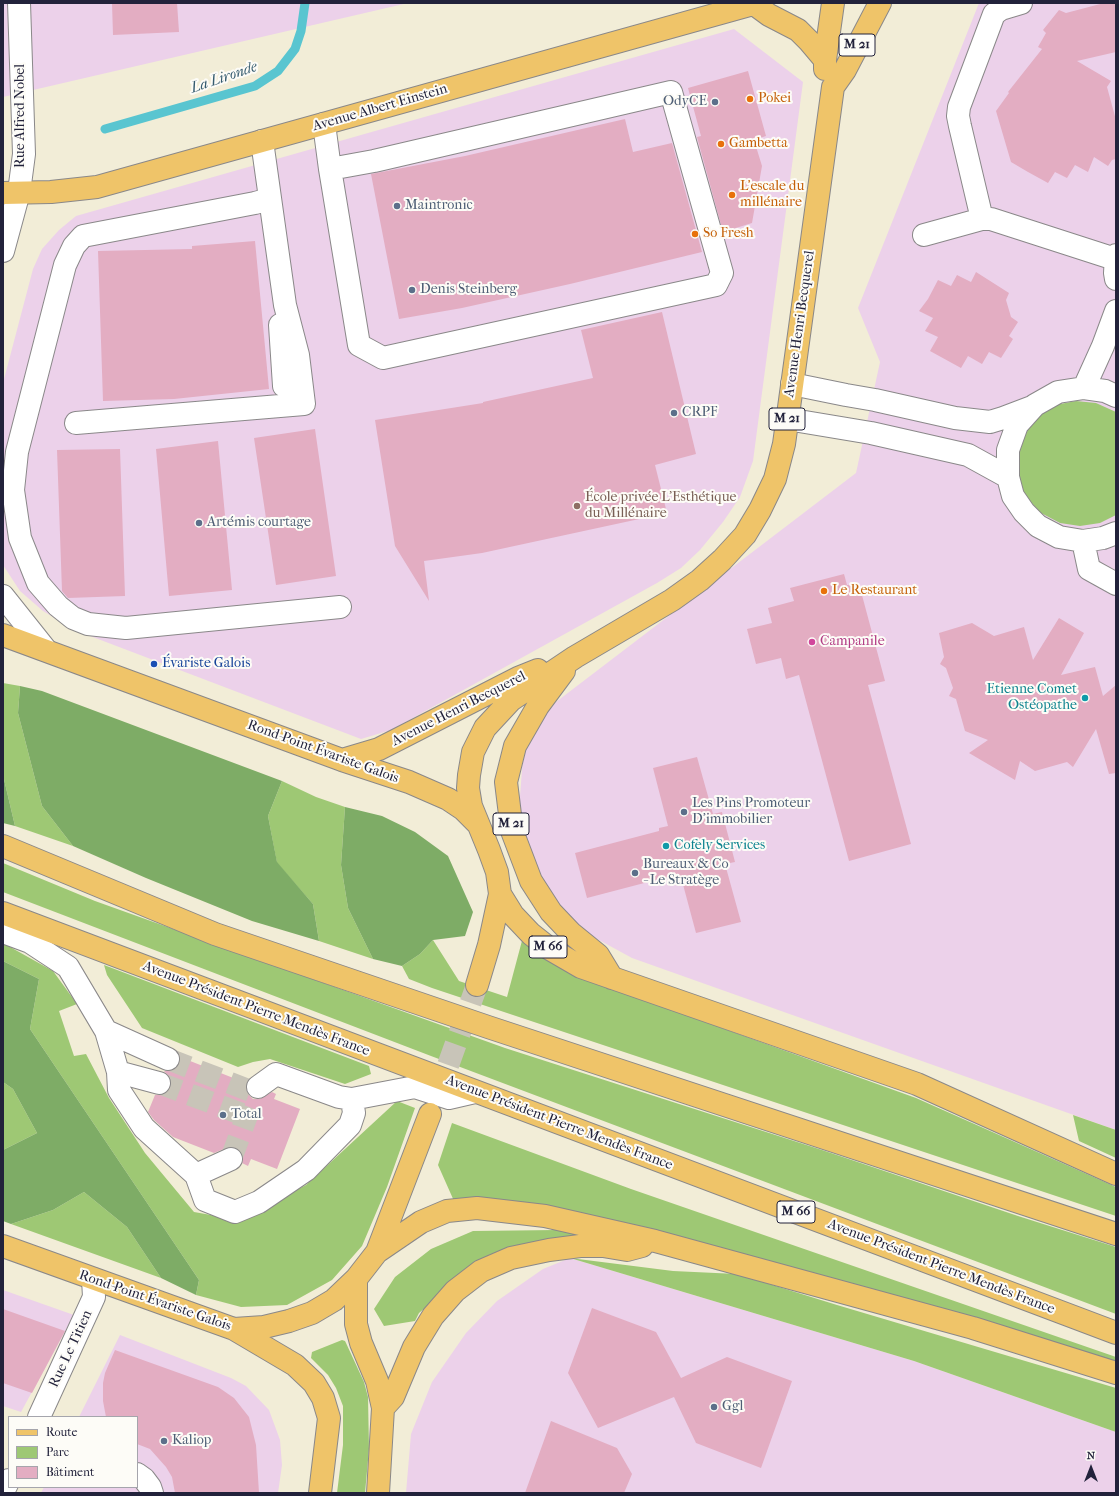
<!DOCTYPE html>
<html>
<head>
<meta charset="utf-8">
<style>
  body { margin:0 }
  #map { position:relative; width:1119px; height:1496px; overflow:hidden; background:#f2edd7; font-family:"IM FELL French Canon",serif }
  canvas { display:block }
  .frame { position:absolute; inset:0; border:4px solid #22223b; pointer-events:none }
  .legend { position:absolute; left:8px; top:1416px; width:130px; height:72px; box-sizing:border-box; background:#fdfcf7; border:1px solid #a5a5ac; margin:0; padding:5px 7px; list-style:none; font-size:12px; color:#22223b }
  .legend li { display:flex; align-items:center; gap:8px; height:20px }
  .legend b { width:20px; border:1px solid #a5a5ac }
  .north { position:absolute; left:1071px; top:1448px; width:40px; height:40px; -webkit-text-stroke:3px #fdfcf7; paint-order:stroke; rotate:0deg; font-size:11px; font-weight:700; line-height:16px; text-align:center; color:#22223b }
  .north::after { content:''; display:block; margin:auto; width:14px; height:18px; background:#22223b; clip-path:polygon(50% 0,100% 100%,50% 72%,0 100%) }
</style>
</head>
<body>
<div id="map">
<canvas width="1119" height="1496"></canvas>
<div class="frame"></div>
<ul class="legend">
<li><b style="height:5px;background:#efc469"></b>Route</li>
<li><b style="height:11px;background:#9ec874"></b>Parc</li>
<li><b style="height:11px;background:#e3adc2"></b>Bâtiment</li>
</ul>
<div class="north">N</div>
</div>
<script>
const g = document.querySelector('canvas').getContext('2d');
g.lineJoin = 'round';
function fill(path, color) { g.fillStyle = color; g.fill(path, 'evenodd'); }
const toPath = rows => new Path2D(rows.map(r => 'M' + r).join(''));
function stroke(path, color, width, dash) { g.strokeStyle = color; g.lineWidth = width; g.lineCap = dash ? 'butt' : 'round'; g.setLineDash(dash || []); g.stroke(path); }
function drawText(font, color, halo, rows, align = 'center') {
  g.font = font + ' "IM FELL French Canon",serif'; g.lineWidth = 4; g.setLineDash([]); g.textBaseline = 'middle'; g.strokeStyle = halo; g.fillStyle = color; for (const [text, x, y, turn = 0] of rows) {
    g.save(); g.translate(x, y); g.rotate((+turn || 0) * Math.PI / 180); g.textAlign = isNaN(turn) ? turn : align; if (halo) g.strokeText(text, 0, 0); g.fillText(text, 0, 0); g.restore();
  }
}
const built = toPath([
  [3,3,408,3,3,97],
  [979,3,1116,3,1116,1130,632,958,577,928,547,889,518,823,524,743,556,702,856,473,880,362,858,308],
  [734,29,803,82,753,461,740,497,723,522,700,550,681,568,657,583,391,730,361,739,77,631,43,611,20,591,3,565,3,383,33,269,42,249,59,230,76,216],
  [570,1258,914,1361,1116,1432,1116,1493,406,1493,411,1434,432,1382,466,1333,497,1301,543,1269],
  [3,1290,74,1315,21,1412,3,1406],
  [120,1335,231,1378,246,1386,269,1410,280,1440,282,1465,278,1493,41,1493,44,1487,137,1487,137,1417,79,1417]
]);
const green = toPath([
  [1076,401,1096,403,1116,412,1116,515,1100,523,1080,526,1060,523,1041,513,1026,497,1018,477,1017,455,1024,435,1037,417,1055,405],
  [3,683,20,686,18,713,42,806,73,846,15,826,3,775],
  [282,781,316,797,345,807,341,865,348,908,373,959,319,941,313,904,277,863,268,816],
  [3,863,95,901,505,1048,822,1150,1018,1216,1116,1247,1116,1314,431,1056,3,892],
  [523,937,719,1027,916,1098,1116,1187,1116,1216,432,988,409,979,402,966,420,954,433,940,459,981,507,997],
  [3,943,53,971,77,1004,59,1011,74,1056,86,1054,109,1098,145,1153,194,1212,239,1220,306,1185,397,1101,415,1108,387,1187,362,1246,332,1280,287,1305,241,1307,196,1295,199,1280,30,1029,39,979,3,961],
  [104,965,369,1066,371,1074,345,1084,270,1059,253,1062,238,1067,142,1028,107,975],
  [3,1082,13,1089,37,1133,3,1150],
  [1073,1115,1116,1130,1116,1158,1079,1141],
  [452,1123,631,1189,1116,1357,1116,1362,454,1201,438,1165],
  [84,1192,127,1227,161,1278,11,1224,53,1210],
  [557,1230,593,1237,463,1275,419,1313,415,1321,384,1326,374,1309,395,1277,431,1249,473,1231],
  [570,1258,673,1271,737,1274,837,1305,1116,1388,1116,1432,914,1361],
  [342,1340,345,1341,346,1343,364,1382,368,1397,369,1449,365,1493,337,1493,343,1445,343,1406,336,1388,328,1375,311,1358,312,1352]
]);
const forest = toPath([
  [20,686,42,691,282,781,268,816,277,862,313,904,319,941,252,921,146,878,73,846,42,806,18,713],
  [3,775,15,826,3,823],
  [345,807,382,816,415,832,448,856,473,912,465,936,433,940,420,954,402,966,373,959,348,908,341,865],
  [3,961,39,979,30,1029,199,1280,196,1295,161,1278,127,1227,84,1192,53,1210,11,1224,3,1221,3,1150,37,1133,13,1089,3,1082]
]);
const stream = toPath([
  [105,129,255,86,278,71,295,49,301,31,305,3]
]);
const building = toPath([
  [112,3,177,3,179,32,113,35],
  [1104,3,1116,3,1116,52,1077,61,1111,81,1107,87,1116,120,1116,159,1112,160,1108,166,1094,157,1088,172,1075,165,1067,178,1055,172,1048,183,1028,172,1011,162,996,111,1009,93,1008,92,1042,49,1038,47,1046,33,1043,30,1059,10,1066,13],
  [748,71,766,136,754,140,762,166,752,223,723,232,697,137,701,136,688,88],
  [625,119,633,152,672,143,702,252,570,284,462,308,399,319,371,174,465,156],
  [255,241,269,389,174,399,103,401,98,251,192,249,192,246],
  [976,272,1009,293,1006,300,1011,317,1018,322,1009,336,1013,339,1001,358,989,352,982,364,968,356,961,368,930,351,938,337,925,331,933,318,919,311,928,299,938,280,951,286,957,275,971,282],
  [662,312,696,454,655,465,667,513,482,553,424,561,429,601,395,546,375,420,483,403,483,402,593,378,581,330],
  [315,429,336,576,276,585,254,438],
  [218,441,232,590,169,596,156,449],
  [120,449,125,596,68,598,62,591,57,450],
  [844,574,847,585,859,584,885,681,868,685,911,844,849,861,799,675,786,679,781,658,756,664,747,629,772,623,768,608,794,601,790,588],
  [1059,618,1084,633,1061,675,1095,667,1103,696,1116,685,1116,773,1109,774,1096,729,1073,767,1067,762,1035,771,1020,761,1015,780,969,753,988,740,965,731,956,699,949,696,953,688,946,668,940,664,944,657,939,633,972,623,994,636,1024,627,1033,660],
  [697,757,713,814,722,812,735,862,725,864,741,922,696,933,681,877,672,879,671,876,587,898,575,853,659,831,659,828,668,826,653,768],
  [180,1057,246,1083,246,1089,248,1094,253,1099,260,1099,272,1092,276,1094,274,1099,300,1109,277,1169,251,1159,248,1166,242,1163,243,1160,242,1153,238,1149,233,1147,226,1148,214,1153,173,1137,154,1120,148,1112,155,1095,163,1095,168,1092,171,1086,171,1079,164,1071,170,1071,176,1069,180,1064],
  [592,1308,656,1332,681,1378,727,1357,792,1381,761,1468,696,1443,674,1397,598,1428,568,1373],
  [3,1309,65,1331,32,1393,3,1383],
  [115,1350,218,1387,234,1398,249,1417,256,1445,259,1493,175,1493,172,1477,166,1467,150,1449,137,1444,137,1417,106,1417,103,1401,103,1383,105,1373],
  [551,1421,617,1448,632,1474,624,1493,525,1493]
]);
const minorTunnel = toPath([
  [168,1059,256,1093,258,1087],
  [159,1083,247,1116],
  [231,1159,252,1102]
]);
const majorTunnel = toPath([
  [437,1096,477,985]
]);
const minor = toPath([
  [324,124,330,169,333,187,359,345,383,358,716,285,722,273,671,92,374,161,330,169],
  [270,199,255,203,83,236,74,246,65,265,17,452,13,490,20,538,38,583,58,606,73,618,88,624,126,628,340,607],
  [982,219,960,126,958,116,959,107,994,14,1001,9,1021,3],
  [924,235,982,219,991,219,1115,259],
  [3,251,19,192,24,154,19,3],
  [1116,255,1115,273,1116,279],
  [280,325,284,386],
  [792,384,846,395,875,400,955,418,990,422,1003,418,1032,407],
  [1084,388,1103,346,1116,311],
  [1116,396,1105,391,1084,388,1058,392,1035,405,1017,425,1008,450,1008,477,1013,496,1024,512,1038,526,1059,537,1083,541,1103,538,1116,533],
  [787,419,871,433,968,455,1008,477],
  [76,423,304,404,298,355,285,305,262,141],
  [1083,541,1089,569,1116,584],
  [3,596,46,650],
  [3,932,30,942,68,967,106,1031,168,1059],
  [106,1031,118,1072,119,1090,144,1128,196,1175,205,1200,235,1212,259,1202,306,1170,350,1125,354,1113,352,1099],
  [118,1072,159,1083],
  [258,1087,276,1074,339,1097,352,1099,415,1087,449,1098,475,1092],
  [196,1175,231,1159],
  [39,1417,94,1297,93,1279],
  [137,1474,144,1479,150,1487,152,1493],
  [3,1492,9,1480]
]);
const major = toPath([
  [754,4,769,15,798,30,809,41,825,60],
  [825,69,825,60,833,3],
  [3,193,51,192,97,187,757,3],
  [3,635,342,760,409,782,448,799,463,809,477,823],
  [564,671,538,706,515,746,506,782,512,831,531,881,551,912,571,933,598,955,612,978],
  [342,760,379,749,518,678,538,670],
  [3,846,215,934,488,1027,1116,1234],
  [500,894,513,915,531,934,550,949,581,967,917,1084,1116,1174],
  [3,913,1116,1333],
  [477,985,489,945,500,894,497,872,489,850,471,806,468,788,469,775,473,752,485,728,511,700,575,657,672,600,700,580,722,560,745,535,760,510,775,479,784,444,833,87,845,70,880,3],
  [3,1246,234,1329,264,1327,289,1321,312,1313,334,1300,356,1279,377,1252,430,1114],
  [377,1252,421,1222,447,1211,477,1208,545,1216,655,1241,973,1328,1116,1373],
  [356,1279,356,1324,361,1343,377,1381,383,1408,378,1493],
  [234,1329,295,1365,314,1383,323,1398,329,1418,320,1493],
  [383,1408,393,1397,414,1347,433,1316,455,1291,481,1271,511,1258,549,1250,580,1246,603,1246,627,1250,642,1246]
]);
const markers = [
  [750,99,4,"#e8710a"],
  [715,102,4,"#5c6f8a"],
  [721,144,4,"#e8710a"],
  [732,195,4,"#e8710a"],
  [397,206,4,"#5c6f8a"],
  [695,234,4,"#e8710a"],
  [412,290,4,"#5c6f8a"],
  [674,413,4,"#5c6f8a"],
  [577,506,4,"#8d6e63"],
  [199,523,4,"#5c6f8a"],
  [824,591,4,"#e8710a"],
  [812,642,4,"#d1479c"],
  [154,664,4,"#1a4fb4"],
  [1085,698,4,"#0f9aa8"],
  [684,812,4,"#5c6f8a"],
  [666,846,4,"#0f9aa8"],
  [635,873,4,"#5c6f8a"],
  [223,1115,4,"#5c6f8a"],
  [714,1407,4,"#5c6f8a"],
  [164,1441,4,"#5c6f8a"]
];
const shields = [
  [857,45,36],
  [787,419,36],
  [511,824,36],
  [548,947,38],
  [796,1212,38]
];
const shieldNames = [
  ["M 21",857,45],
  ["M 21",787,419],
  ["M 21",511,824],
  ["M 66",548,947],
  ["M 66",796,1212]
];
const foodNames = [
  ["Pokei",758,99],
  ["Gambetta",729,144],
  ["L'escale du",740,187],
  ["millénaire",740,203],
  ["So Fresh",703,234],
  ["Le Restaurant",832,591]
];
const serviceNames = [
  ["OdyCE",707,102,"right"],
  ["Maintronic",405,206],
  ["Denis Steinberg",420,290],
  ["CRPF",682,413],
  ["Artémis courtage",207,523],
  ["Les Pins Promoteur",692,804],
  ["D'immobilier",692,820],
  ["Bureaux & Co",643,865],
  ["- Le Stratège",643,881],
  ["Total",231,1115],
  ["Ggl",722,1407],
  ["Kaliop",172,1441]
];
const streetNames = [
  ["Avenue Albert Einstein",380,108,-16],
  ["Rue Alfred Nobel",21,116,-90],
  ["Avenue Henri Becquerel",800,324,-82],
  ["Avenue Henri Becquerel",459,709,-27],
  ["Rond-Point Évariste Galois",323,752,20],
  ["Avenue Président Pierre Mendès France",256,1009,21],
  ["Avenue Président Pierre Mendès France",559,1123,21],
  ["Avenue Président Pierre Mendès France",941,1267,21],
  ["Rond-Point Évariste Galois",155,1301,19],
  ["Rue Le Titien",71,1349,-65]
];
const educationNames = [
  ["École privée L'Esthétique",585,498],
  ["du Millénaire",585,514]
];
const hotelNames = [
  ["Campanile",820,642]
];
const transitNames = [
  ["Évariste Galois",162,664]
];
const cultureNames = [
  ["Etienne Comet",1077,690],
  ["Ostéopathe",1077,706],
  ["Cofely Services",674,846,"left"]
];
const waterNames = [
  ["La Lironde",224,78,-19]
];
fill(built, '#ecd1ea');
fill(green, '#9ec874');
fill(forest, '#7eac66');
stroke(stream, '#59c5d0', 9);
fill(building, '#e3adc2');
stroke(minorTunnel, '#c8c4b8', 22, [22, 11]);
stroke(majorTunnel, '#c8c4b8', 22, [22, 11]);
stroke(minor, '#8a8889', 24);
stroke(major, '#8a8889', 24);
stroke(minor, '#fff', 22);
stroke(major, '#efc469', 22);
for (const [x, y, r, color] of markers) { const dot = new Path2D(); dot.arc(x, y, r, 0, 2 * Math.PI); g.fillStyle = color; g.fill(dot); stroke(dot, '#fdfcf7', 1.5); }
for (const [x, y, w] of shields) { const box = new Path2D(); box.roundRect(x - w / 2, y - 11, w, 22, 3); g.fillStyle = '#fdfcf7'; g.fill(box); stroke(box, '#22223b', 1); }
drawText('bold 13px', '#22223b', null, shieldNames);
drawText('14px', '#c56008', '#fdfcf7', foodNames, 'left');
drawText('14px', '#4e5e75', '#fdfcf7', serviceNames, 'left');
drawText('14px', '#22223b', '#fdfcf7', streetNames);
drawText('14px', '#785e54', '#fdfcf7', educationNames, 'left');
drawText('14px', '#b23c85', '#fdfcf7', hotelNames, 'left');
drawText('14px', '#164399', '#fdfcf7', transitNames, 'left');
drawText('14px', '#0d838f', '#fdfcf7', cultureNames, 'right');
drawText('italic 15px', '#355b6f', '#fdfcf7', waterNames);
</script>
</body>
</html>
